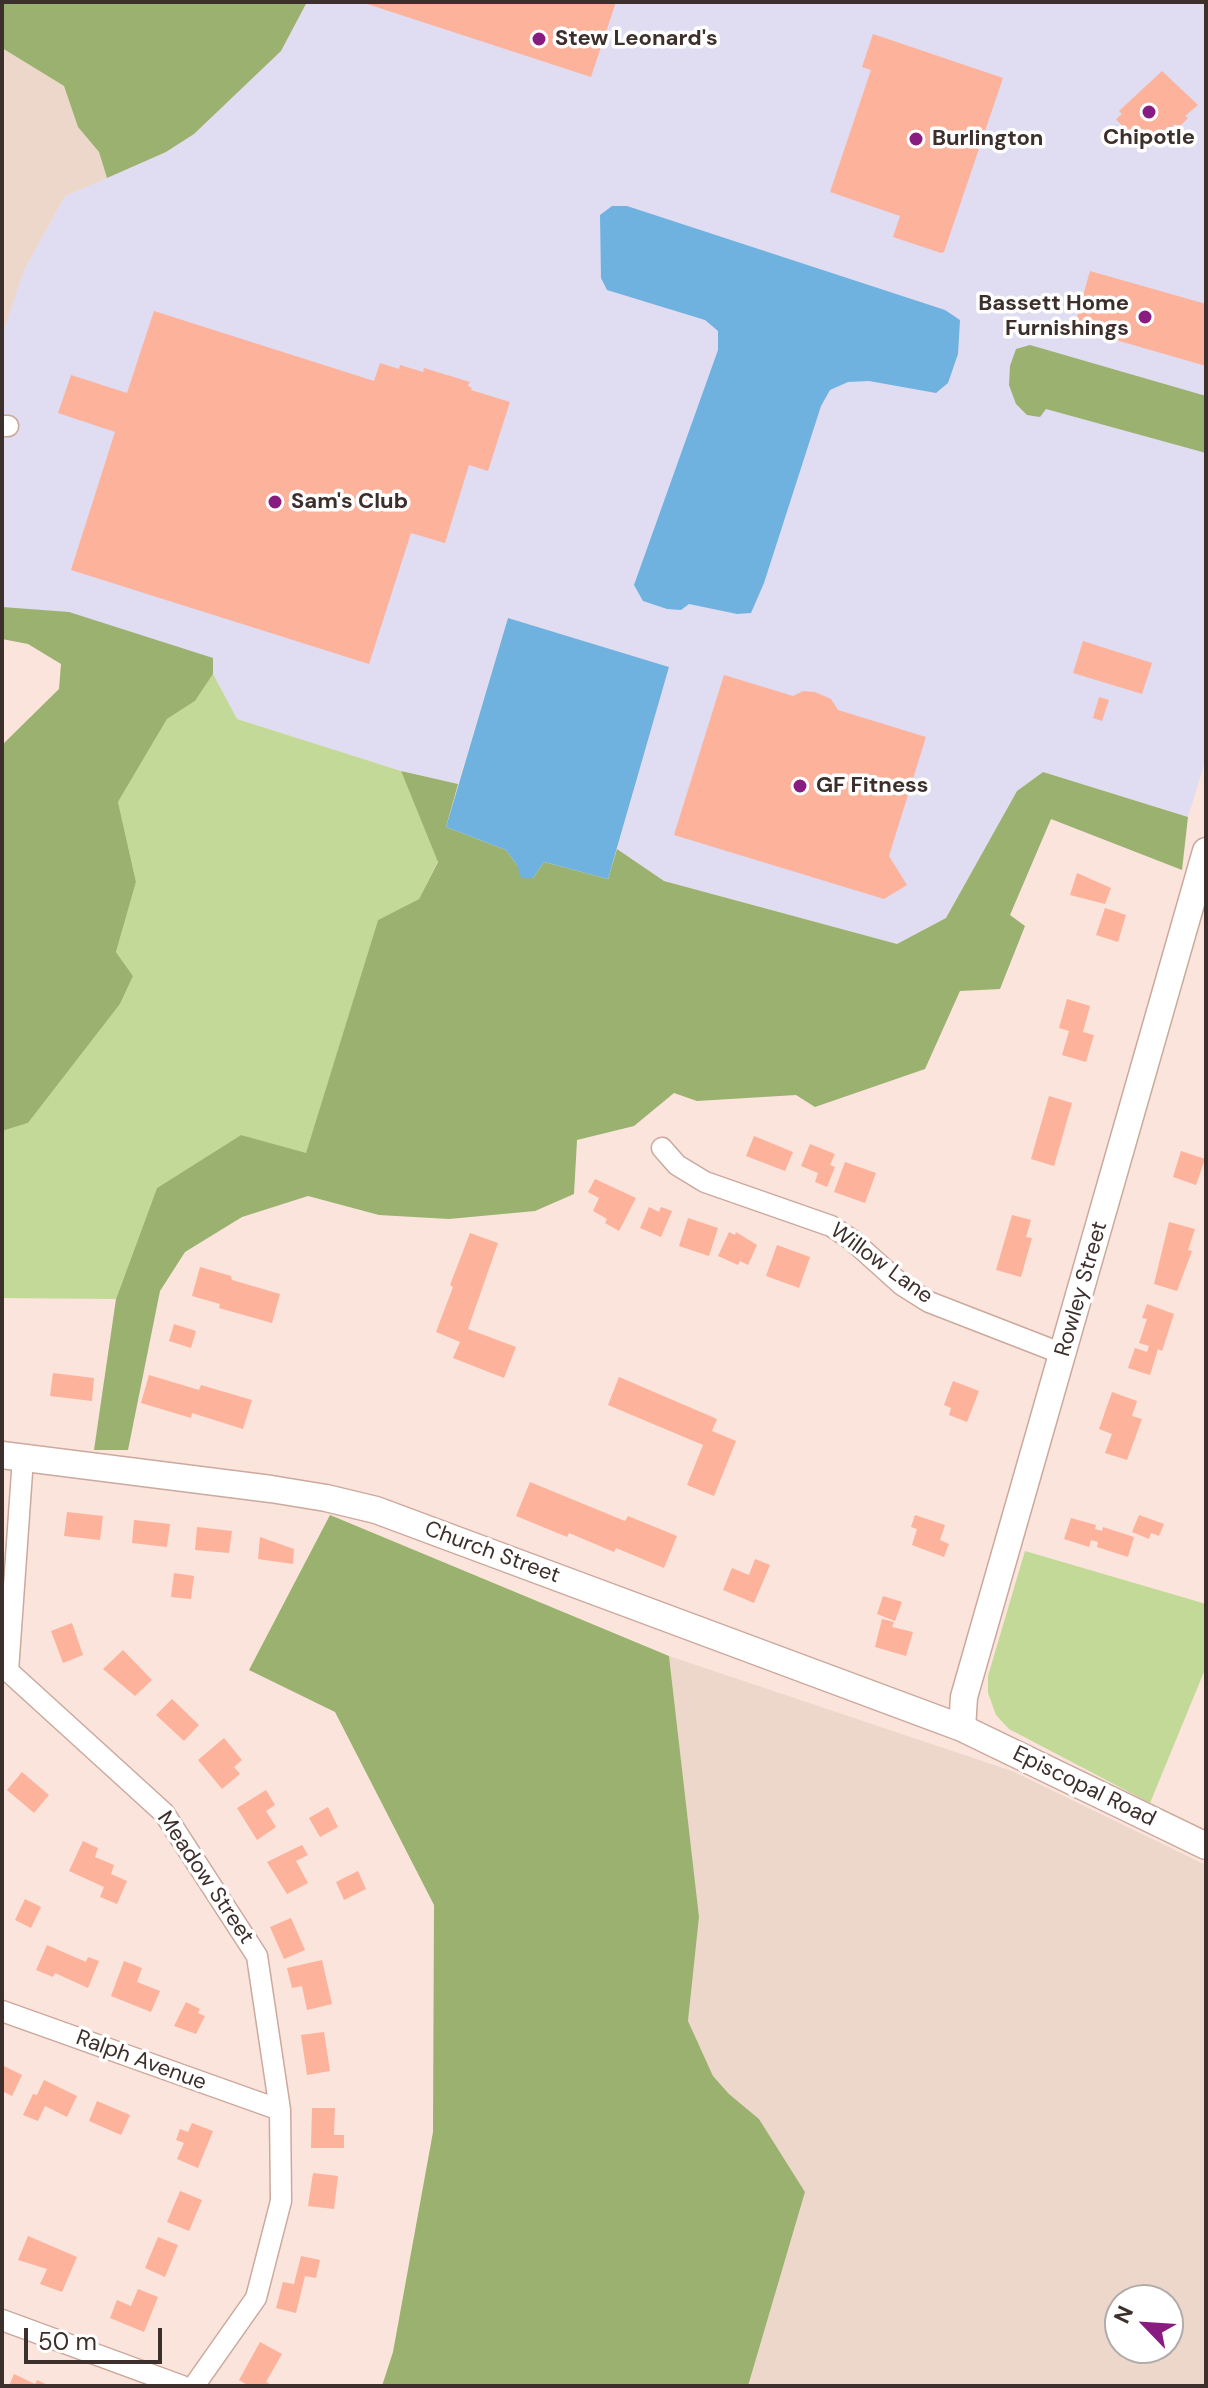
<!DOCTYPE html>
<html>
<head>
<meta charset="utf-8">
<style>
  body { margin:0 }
  #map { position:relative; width:1208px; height:2388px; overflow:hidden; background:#fae4dc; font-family:"DM Sans",sans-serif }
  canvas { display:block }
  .frame { position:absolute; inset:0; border:4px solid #3d2f2b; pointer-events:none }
  .north { position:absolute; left:1104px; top:2284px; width:80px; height:80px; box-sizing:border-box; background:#fff; border:2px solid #b1acaa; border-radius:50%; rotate:295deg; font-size:22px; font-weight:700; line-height:32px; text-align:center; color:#3d2f2b }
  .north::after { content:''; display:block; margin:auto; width:28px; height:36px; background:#891c81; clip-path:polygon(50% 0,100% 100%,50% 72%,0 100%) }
  .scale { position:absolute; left:24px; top:2328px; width:138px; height:36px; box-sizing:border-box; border:4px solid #3d2f2b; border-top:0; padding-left:10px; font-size:24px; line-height:28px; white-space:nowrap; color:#3d2f2b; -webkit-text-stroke:6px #fff; paint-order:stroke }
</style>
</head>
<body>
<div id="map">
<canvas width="1208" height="2388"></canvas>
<div class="frame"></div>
<div class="north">N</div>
<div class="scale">50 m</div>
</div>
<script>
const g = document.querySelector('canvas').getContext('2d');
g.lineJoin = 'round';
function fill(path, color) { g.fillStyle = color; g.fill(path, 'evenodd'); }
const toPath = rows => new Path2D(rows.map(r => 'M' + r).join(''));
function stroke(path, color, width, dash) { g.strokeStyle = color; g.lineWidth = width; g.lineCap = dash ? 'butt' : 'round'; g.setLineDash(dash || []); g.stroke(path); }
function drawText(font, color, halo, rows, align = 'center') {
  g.font = font + ' "DM Sans",sans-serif'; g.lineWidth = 7; g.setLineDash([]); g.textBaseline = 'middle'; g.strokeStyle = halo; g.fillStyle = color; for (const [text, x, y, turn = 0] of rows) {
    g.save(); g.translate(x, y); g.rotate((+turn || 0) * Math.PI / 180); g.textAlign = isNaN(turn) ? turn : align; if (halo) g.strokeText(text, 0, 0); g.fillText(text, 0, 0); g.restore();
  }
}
const commercial = toPath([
  [307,2,1206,2,1206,758,1188,817,1043,772,1017,791,946,918,897,944,664,881,617,849,669,667,508,618,458,784,401,771,237,719,213,674,212,658,2,607,2,336,24,270,65,196,166,152,194,134,281,51]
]);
const industrial = toPath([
  [2,48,64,86,78,127,99,152,107,178,65,196,24,270,2,336],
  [669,1656,1012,1771,1206,1865,1206,2386,748,2386,805,2192,759,2119,729,2094,713,2076,688,2021,699,1917],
  [1120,2300,1168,2300,1168,2348,1120,2348]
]);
const green = toPath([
  [213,674,237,719,401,771,438,861,419,899,378,920,306,1154,241,1135,157,1188,116,1299,3,1298,2,1131,28,1123,120,1004,133,976,116,952,136,882,118,802,167,719,195,701],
  [1025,1551,1206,1604,1206,1667,1150,1803,1009,1729,996,1715,988,1693,988,1676]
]);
const forest = toPath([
  [2,2,307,2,281,51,194,134,166,152,107,178,99,152,78,127,64,86,2,48],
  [1030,345,1206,396,1206,453,1046,409,1040,417,1027,415,1016,404,1009,385,1010,366,1016,349],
  [2,607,69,612,213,658,213,674,195,701,167,719,118,802,136,882,116,952,133,976,120,1004,28,1123,2,1131,2,745,59,689,61,664,28,644,2,639],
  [401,771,458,784,446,827,506,850,517,865,533,878,544,862,608,879,617,849,664,881,897,944,946,918,1017,791,1043,772,1188,817,1182,870,1051,819,1010,915,1025,926,1000,989,960,991,925,1069,815,1107,796,1095,697,1101,674,1093,634,1126,577,1140,574,1194,535,1211,449,1219,379,1215,308,1196,242,1217,185,1252,160,1291,128,1450,94,1450,116,1299,157,1188,241,1135,306,1153,378,920,419,899,438,862],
  [330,1515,669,1656,699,1917,688,2021,713,2076,729,2094,759,2119,805,2192,748,2386,382,2386,393,2352,433,2132,434,1905,335,1712,249,1670]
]);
const water = toPath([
  [612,206,627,206,945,310,960,320,958,354,948,383,936,393,869,381,848,382,830,390,821,406,764,583,751,613,737,614,689,604,681,610,667,609,643,601,634,585,718,350,718,331,705,320,607,290,601,278,600,215],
  [508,618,669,667,608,879,544,862,533,878,521,878,517,865,506,850,446,827]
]);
const building = toPath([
  [361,2,616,2,591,77],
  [873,34,1003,78,944,252,941,253,893,237,900,216,830,192,871,70,862,67],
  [1162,71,1198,105,1185,116,1188,118,1178,128,1175,124,1145,151,1116,119,1122,114,1119,111],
  [1090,271,1206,304,1206,366,1074,328],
  [154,311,374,381,380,363,399,369,400,365,423,372,424,368,470,382,468,386,472,388,471,390,510,402,488,471,469,465,445,543,411,533,369,664,71,570,115,432,58,413,71,375,127,393],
  [1083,641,1152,663,1142,694,1073,673],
  [724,675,793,696,803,691,815,692,831,699,838,710,926,737,889,856,907,885,884,899,674,835],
  [1099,697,1109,700,1102,721,1093,718],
  [1077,873,1111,888,1105,904,1070,895],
  [1105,908,1126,915,1118,942,1096,935],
  [1067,999,1090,1006,1083,1032,1094,1035,1086,1062,1062,1055,1069,1031,1059,1028],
  [1049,1096,1072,1103,1054,1166,1031,1159],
  [754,1136,793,1152,785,1171,746,1156],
  [810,1144,835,1154,830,1165,835,1167,827,1187,815,1182,818,1173,801,1166],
  [1181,1151,1205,1159,1196,1185,1173,1177],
  [845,1162,876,1173,865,1203,834,1192],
  [595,1179,636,1198,619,1231,605,1223,607,1219,593,1211,599,1198,588,1192],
  [649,1207,659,1212,661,1207,672,1211,661,1237,640,1228],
  [1012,1215,1031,1220,1026,1237,1032,1238,1021,1277,996,1270],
  [688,1218,718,1228,709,1256,679,1246],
  [1169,1222,1195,1229,1188,1250,1192,1251,1177,1291,1154,1284],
  [729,1232,735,1235,736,1232,757,1245,748,1265,740,1261,738,1265,718,1256],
  [470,1233,498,1243,468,1329,516,1347,504,1378,453,1358,460,1342,436,1332,453,1287,450,1285],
  [777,1245,810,1257,799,1288,766,1276],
  [200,1267,231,1276,232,1280,280,1294,272,1323,219,1308,220,1304,192,1296],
  [1147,1304,1174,1314,1162,1351,1158,1349,1150,1375,1128,1368,1135,1348,1147,1352,1149,1346,1139,1343,1147,1319,1142,1318],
  [174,1324,196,1331,191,1348,169,1341],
  [53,1373,94,1378,92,1401,50,1396],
  [149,1375,199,1390,201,1385,252,1400,243,1429,192,1413,191,1418,141,1403],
  [619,1377,717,1419,712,1431,736,1441,714,1496,687,1485,703,1445,608,1405],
  [953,1381,979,1391,967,1422,949,1415,951,1408,944,1405],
  [1112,1392,1137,1401,1132,1416,1142,1419,1127,1460,1105,1453,1112,1434,1099,1429],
  [530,1482,625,1521,628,1516,677,1536,664,1568,616,1548,614,1552,569,1533,567,1537,516,1516],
  [67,1512,103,1516,100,1540,64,1536],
  [915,1515,945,1525,940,1540,949,1544,944,1557,912,1545,917,1529,911,1527],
  [1139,1515,1164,1524,1159,1536,1151,1533,1149,1539,1132,1532],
  [1071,1518,1096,1525,1095,1529,1102,1531,1103,1527,1134,1537,1128,1557,1097,1547,1098,1542,1091,1540,1089,1547,1064,1539],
  [134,1520,170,1524,167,1547,132,1543],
  [197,1527,232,1531,229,1553,195,1550],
  [260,1537,294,1549,293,1564,258,1559],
  [755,1559,770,1565,754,1603,723,1590,732,1568,749,1575],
  [174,1573,194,1576,191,1599,171,1597],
  [883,1596,902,1602,895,1621,877,1614],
  [882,1619,894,1622,892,1627,913,1632,906,1656,875,1647],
  [72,1623,83,1655,63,1663,51,1631],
  [123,1650,152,1680,135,1696,103,1669],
  [172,1699,199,1725,184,1741,156,1715],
  [224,1738,242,1760,234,1767,240,1774,222,1789,198,1760],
  [22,1772,49,1795,34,1813,7,1790],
  [266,1790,275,1805,266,1811,276,1827,257,1840,237,1808],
  [328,1807,338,1827,320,1837,309,1818],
  [83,1841,98,1848,95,1857,114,1865,111,1874,127,1881,117,1904,100,1897,104,1887,69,1871],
  [302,1845,308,1855,296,1861,308,1883,287,1894,267,1862],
  [358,1871,366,1889,344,1900,336,1882],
  [25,1899,41,1907,31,1928,15,1920],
  [291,1918,305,1950,284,1959,270,1927],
  [47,1945,86,1962,88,1957,99,1961,88,1988,55,1973,53,1977,36,1970],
  [322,1960,332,2004,307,2010,302,1986,292,1988,287,1968],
  [124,1961,142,1968,137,1982,160,1991,151,2012,111,1996],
  [186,2002,200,2009,198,2013,205,2016,196,2034,174,2026],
  [324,2032,330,2071,307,2075,301,2035],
  [2,2065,22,2075,12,2096,2,2091],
  [44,2080,77,2096,67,2117,45,2106,38,2121,23,2115,33,2094,37,2095],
  [97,2101,130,2115,121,2135,89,2121],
  [312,2108,335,2108,334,2135,344,2135,344,2148,311,2148],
  [192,2123,213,2131,198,2168,177,2159,184,2143,176,2140,180,2129,188,2132],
  [313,2173,338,2176,334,2209,308,2206],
  [180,2191,202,2200,189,2231,167,2222],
  [28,2236,77,2257,62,2292,40,2284,47,2269,18,2260],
  [158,2237,178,2245,165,2277,145,2268],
  [301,2256,320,2260,316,2278,305,2276,296,2313,276,2308,283,2282,294,2284],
  [138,2289,158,2297,144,2332,110,2318,117,2300,131,2306],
  [260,2342,282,2354,266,2382,274,2386,249,2386,239,2380],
  [14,2374,35,2384,37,2380,50,2386,9,2386]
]);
const minor = toPath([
  [2,426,8,426],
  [662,1148,677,1165,705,1182,831,1226,852,1240,902,1285,929,1302,1063,1354],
  [23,1458,8,1671,164,1813,257,1956,280,2110,281,2201,256,2298,194,2386],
  [2,2011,280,2110],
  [2,2320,182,2386]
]);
const tertiary = toPath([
  [2,1455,271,1489,326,1498,376,1510,962,1728,1206,1846],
  [962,1728,964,1697,1206,851]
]);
const markers = [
  [539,39,8,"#891c81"],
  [1149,112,8,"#891c81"],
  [916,139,8,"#891c81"],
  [1145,317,8,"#891c81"],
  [275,502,8,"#891c81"],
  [800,786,8,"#891c81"]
];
const poiNames = [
  ["Stew Leonard's",555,39],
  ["Chipotle",1149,138,"center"],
  ["Burlington",932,139],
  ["Bassett Home",1129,304,"right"],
  ["Furnishings",1129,329,"right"],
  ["Sam's Club",291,502],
  ["GF Fitness",816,786]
];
const streetNames = [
  ["Willow Lane",881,1264,36],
  ["Rowley Street",1082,1289,-74],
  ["Church Street",492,1553,20],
  ["Episcopal Road",1084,1787,26],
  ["Meadow Street",205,1878,56],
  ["Ralph Avenue",141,2061,20]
];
fill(commercial, '#e0dcf1');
fill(industrial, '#edd7cb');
fill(green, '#c2d997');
fill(forest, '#9ab16f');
fill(water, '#70b2df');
fill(building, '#fdb29b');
stroke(minor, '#cca99d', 23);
stroke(tertiary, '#cca99d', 29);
stroke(minor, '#fff', 20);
stroke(tertiary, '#fff', 26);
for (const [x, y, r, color] of markers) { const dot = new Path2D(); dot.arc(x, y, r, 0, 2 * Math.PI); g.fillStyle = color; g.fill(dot); stroke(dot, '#fff', 3); }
drawText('bold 22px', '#3d2f2b', '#fff', poiNames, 'left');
drawText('22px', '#3d2f2b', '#fff', streetNames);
</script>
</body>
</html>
